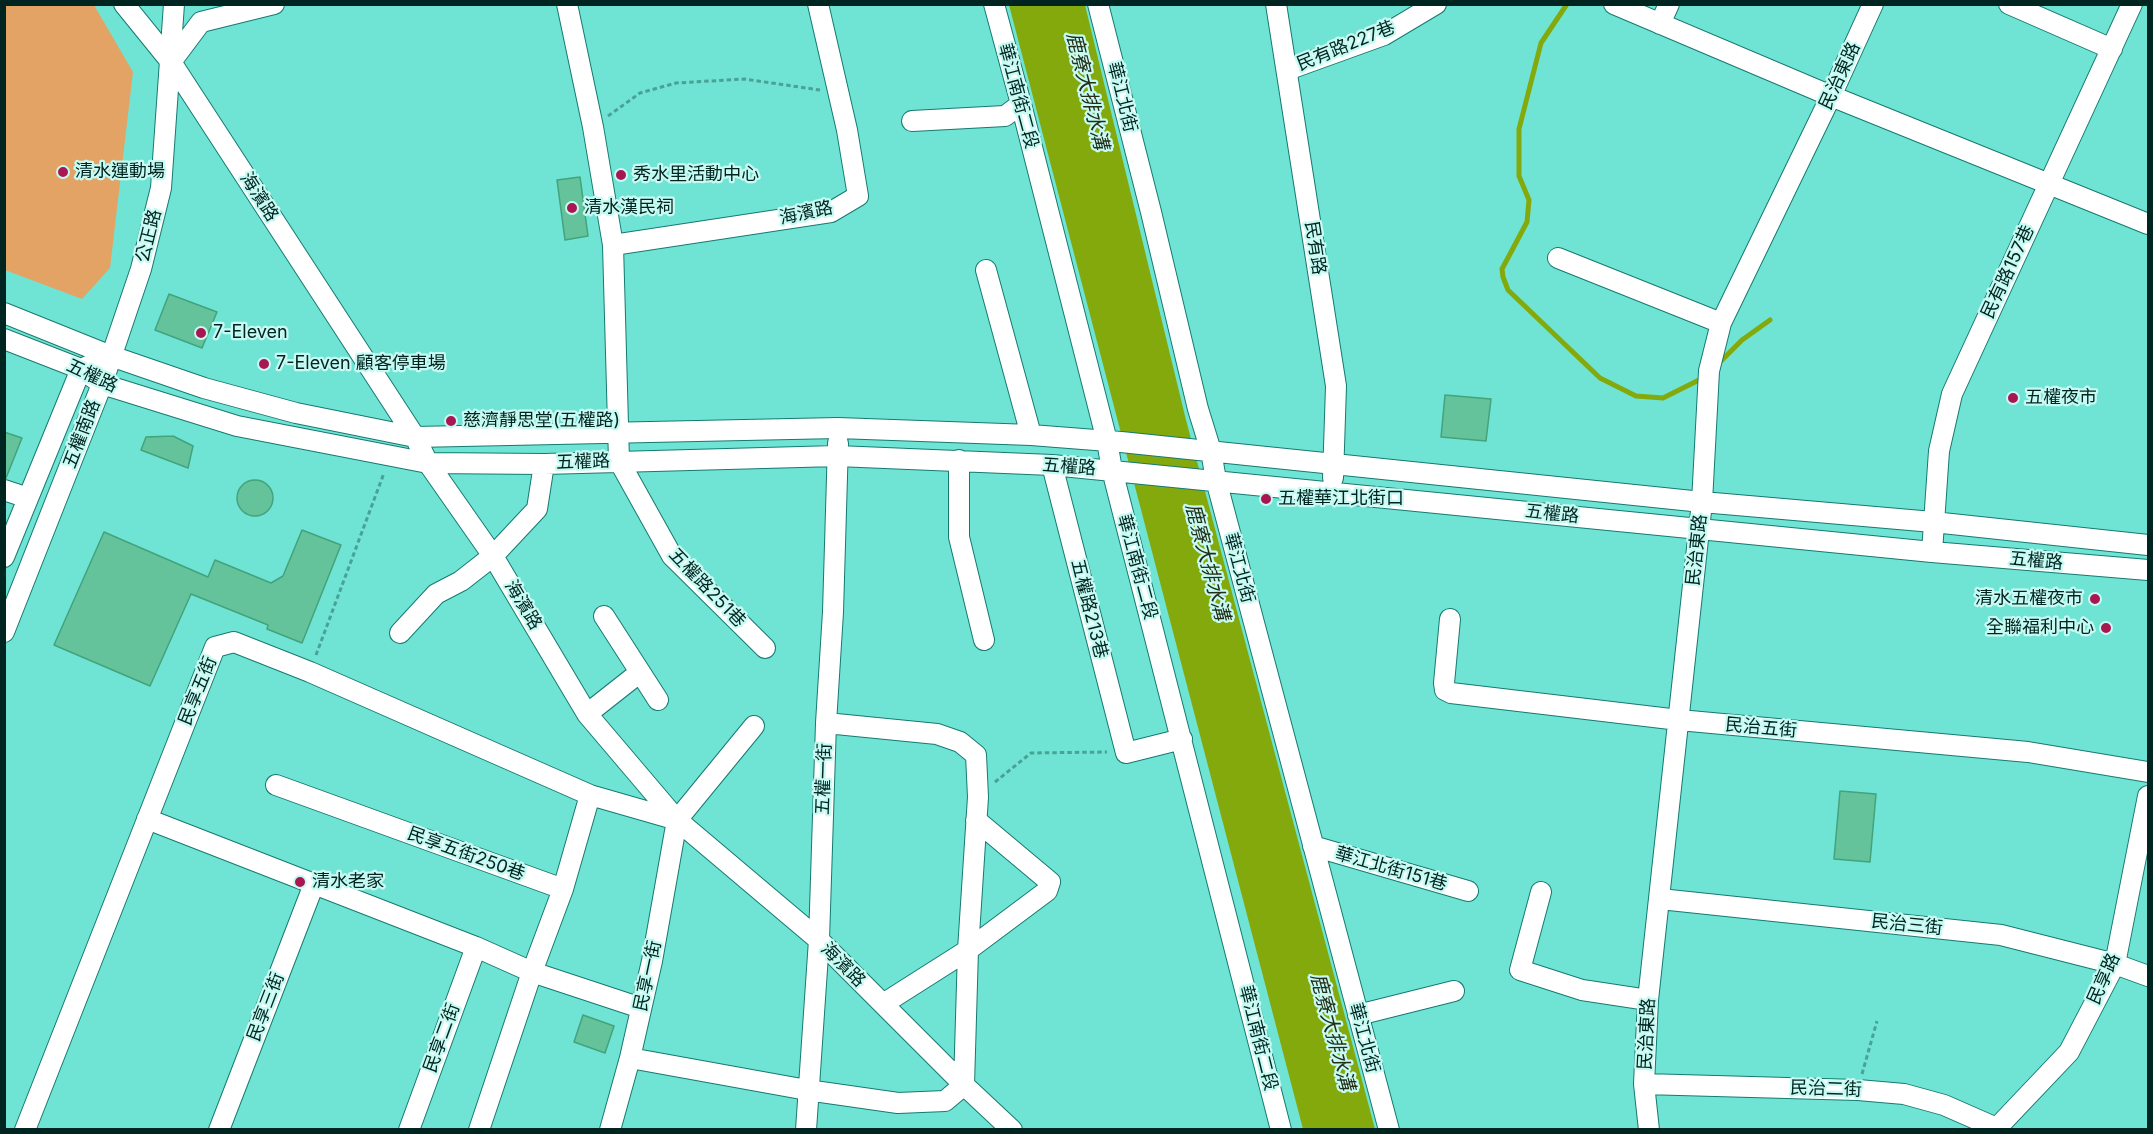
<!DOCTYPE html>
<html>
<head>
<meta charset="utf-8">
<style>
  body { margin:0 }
  #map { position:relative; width:2153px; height:1134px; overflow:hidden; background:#6fe4d5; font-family:Inter,sans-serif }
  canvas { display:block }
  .frame { position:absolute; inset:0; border:6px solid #002420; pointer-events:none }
</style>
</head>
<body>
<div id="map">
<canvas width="2153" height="1134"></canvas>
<div class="frame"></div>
</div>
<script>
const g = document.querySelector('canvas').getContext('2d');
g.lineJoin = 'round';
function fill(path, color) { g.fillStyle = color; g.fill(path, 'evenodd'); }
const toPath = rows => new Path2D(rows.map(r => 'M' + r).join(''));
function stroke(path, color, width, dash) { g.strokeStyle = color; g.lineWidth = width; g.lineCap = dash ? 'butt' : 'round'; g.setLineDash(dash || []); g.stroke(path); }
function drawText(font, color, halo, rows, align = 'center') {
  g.font = font + ' Inter,"Noto Sans TC",sans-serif'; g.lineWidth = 4.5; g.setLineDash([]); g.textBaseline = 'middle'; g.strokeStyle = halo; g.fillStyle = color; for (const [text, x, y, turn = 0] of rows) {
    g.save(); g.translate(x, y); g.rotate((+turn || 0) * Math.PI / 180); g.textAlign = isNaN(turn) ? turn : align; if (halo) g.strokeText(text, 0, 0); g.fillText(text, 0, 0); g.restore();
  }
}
const green = toPath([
  [4,5,94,5,133,72,110,268,82,299,5,270]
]);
const water = toPath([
  [1009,5,1085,5,1186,420,1375,1129,1303,1129]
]);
const stream = toPath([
  [1567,4,1541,43,1519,129,1519,176,1529,200,1527,222,1502,269,1503,277,1508,290,1600,378,1636,396,1663,398,1703,378],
  [1719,363,1742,340,1770,320]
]);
const building = toPath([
  [580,177,588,236,565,240,557,180,580,177],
  [169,294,217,312,202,348,155,330,169,294],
  [1445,395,1491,399,1486,441,1441,437,1445,395],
  [4,432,22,438,6,478,4,478,4,432],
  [173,436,193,446,188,468,141,450,146,437,173,436],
  '237 498a18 18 0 1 1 36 0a18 18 0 1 1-36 0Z',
  [302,530,341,545,302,643,267,629,268,625,191,594,150,686,54,645,104,532,208,577,215,560,271,583,283,576,302,530],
  [1840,791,1876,794,1870,862,1834,859,1840,791],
  [583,1015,614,1026,605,1053,574,1042,583,1015]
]);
const path = toPath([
  [608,116,640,93,676,83,744,79,820,90],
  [316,655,384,473],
  [995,782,1031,753,1107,752],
  [1862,1074,1877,1021]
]);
const minor = toPath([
  [124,4,171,62,415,437,428,463,493,556,587,714,677,820,819,940,964,1085,1012,1130],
  [567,4,593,127,613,245,619,461,672,556,765,648],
  [994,4,1021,104,1107,441,1112,470,1281,1130],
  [1098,4,1151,212,1198,409,1211,451,1216,480,1389,1130],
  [1276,4,1336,386,1333,478],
  [1614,4,1831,96,2148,224],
  [2009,4,2112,49],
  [1660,24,1669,4],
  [171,62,201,22,274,4],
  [1287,70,1384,35,1436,4],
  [912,121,1005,116,1021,104],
  [613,245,831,212,858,196,847,130,818,4],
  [1558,258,1721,323],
  [986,270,1031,435],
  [4,313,111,356,204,388,296,413,415,437,838,428,1031,435,1121,442,1702,502,1933,522,2148,545],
  [4,339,81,369,102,384,237,426,428,463,544,464,837,456,1052,465,1932,552,2148,570],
  [959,460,959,537,984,640],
  [1052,465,1126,753,1182,739],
  [4,490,28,498],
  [1932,552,1939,451,1952,394,2132,4],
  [4,557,81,369,92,364],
  [604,616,658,700],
  [1450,619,1444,683,1445,690,1451,693,1679,720,2028,752,2148,772],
  [4,632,102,384,141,269,161,188,174,4],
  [400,633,436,594,461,581,493,556,537,509,544,464],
  [587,714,639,673],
  [276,785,563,889],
  [147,819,476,947,532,972,641,1008],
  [1313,846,1468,891],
  [1541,892,1520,970,1582,990,1648,1000],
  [1660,899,2001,935,2115,964,2148,976],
  [883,1004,968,950,1047,891,1050,882,976,820],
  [1358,1015,1454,991],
  [630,1058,807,1090,898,1103,945,1101,964,1085,968,950,978,797,976,755,960,742,937,734,826,723],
  [1644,1084,1858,1090,1904,1094,1944,1105,2001,1130],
  [25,1130,215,647,234,642,310,672,590,795,677,820],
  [219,1130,314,884],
  [409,1130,476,947],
  [479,1130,532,972,563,889,590,795],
  [610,1130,630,1058,652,961,677,820,754,726],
  [806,1130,819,940,826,723,833,612,838,443],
  [1649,1130,1644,1084,1648,1000,1702,502,1709,371,1721,323,1831,96,1873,4],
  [1995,1130,2069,1052,2115,964,2148,796]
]);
const markers = [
  [63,172,6,"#a81752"],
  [621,175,6,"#a81752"],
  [572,208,6,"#a81752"],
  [201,333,6,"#a81752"],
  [264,364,6,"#a81752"],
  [2013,398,6,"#a81752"],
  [451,421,6,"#a81752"],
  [1266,499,6,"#a81752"],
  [2095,599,6,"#a81752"],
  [2106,628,6,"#a81752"],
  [300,882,6,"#a81752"]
];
const streetNames = [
  ["民有路227巷",1346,46,-22],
  ["民治東路",1840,76,-65],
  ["華江南街二段",1018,96,75],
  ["華江北街",1122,97,76],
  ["海濱路",259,197,57],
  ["海濱路",806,213,-12],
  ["公正路",149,236,-76],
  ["民有路",1315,248,81],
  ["民有路157巷",2008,272,-65],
  ["五權路",92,376,25],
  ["五權南路",82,434,-69],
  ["五權路",583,462,-2],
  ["五權路",1069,467,4],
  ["五權路",1552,514,6],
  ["民治東路",1697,550,-84],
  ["五權路",2036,561,5],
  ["華江南街二段",1137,567,75],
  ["華江北街",1239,568,75],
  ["五權路251巷",707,588,46],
  ["海濱路",523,605,59],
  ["五權路213巷",1089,609,76],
  ["民享五街",198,691,-68],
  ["民治五街",1761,728,5],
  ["五權一街",824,779,-88],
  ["民享五街250巷",466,854,20],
  ["華江北街151巷",1391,869,16],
  ["民治三街",1907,925,6],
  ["海濱路",843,965,45],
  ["民享一街",648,976,-78],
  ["民享路",2104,979,-66],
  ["民享三街",266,1007,-69],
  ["民治東路",1647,1034,-87],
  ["民享二街",442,1038,-70],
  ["華江南街二段",1258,1038,76],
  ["華江北街",1364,1038,75],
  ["民治二街",1826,1089,2]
];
const poiNames = [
  ["清水運動場",75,172],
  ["秀水里活動中心",633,175],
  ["清水漢民祠",584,208],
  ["7-Eleven",213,333],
  ["7-Eleven 顧客停車場",276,364],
  ["五權夜市",2025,398],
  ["慈濟靜思堂(五權路)",463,421],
  ["五權華江北街口",1278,499],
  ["清水五權夜市",2083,599,"right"],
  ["全聯福利中心",2094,628,"right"],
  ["清水老家",312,882]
];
const waterNames = [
  ["鹿寮大排水溝",1087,91,76],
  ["鹿寮大排水溝",1207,562,75],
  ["鹿寮大排水溝",1332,1032,75]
];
fill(green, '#e2a365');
fill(water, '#84a90d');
stroke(stream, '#84a90d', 5);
fill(building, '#64c39b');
stroke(building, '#42a37c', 1.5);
stroke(minor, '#167a70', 22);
stroke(path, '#49a296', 3, [4.5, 3]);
stroke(minor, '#fff', 20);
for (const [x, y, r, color] of markers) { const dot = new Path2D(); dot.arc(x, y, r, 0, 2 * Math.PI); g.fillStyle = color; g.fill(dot); stroke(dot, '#c6faf2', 2); }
drawText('18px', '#002420', '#c6faf2', streetNames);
drawText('18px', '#002420', '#c6faf2', poiNames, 'left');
drawText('italic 20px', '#252d17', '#c6faf2', waterNames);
</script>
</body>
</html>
